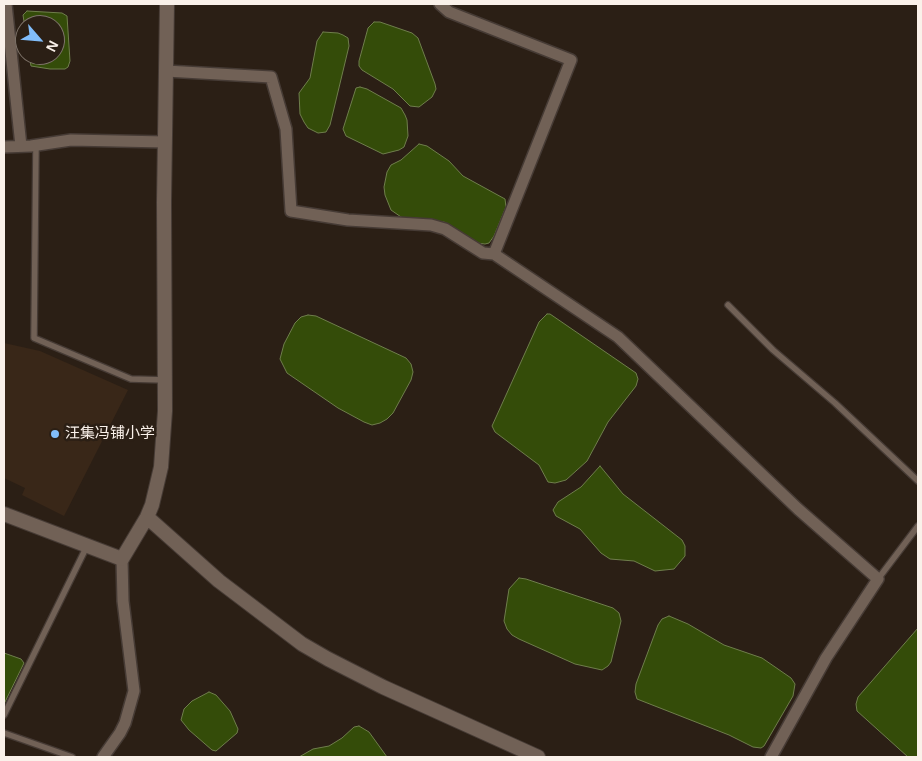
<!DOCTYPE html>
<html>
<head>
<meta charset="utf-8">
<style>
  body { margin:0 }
  #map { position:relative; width:922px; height:761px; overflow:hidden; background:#2b1f15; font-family:Helvetica,sans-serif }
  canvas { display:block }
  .frame { position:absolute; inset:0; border:5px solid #faf1ea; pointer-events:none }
  .north { position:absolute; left:15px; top:15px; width:50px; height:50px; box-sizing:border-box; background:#2b1f15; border:1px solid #7e736a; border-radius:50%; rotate:117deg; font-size:14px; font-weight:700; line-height:20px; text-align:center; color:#faf1ea }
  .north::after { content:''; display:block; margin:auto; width:18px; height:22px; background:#81bdfa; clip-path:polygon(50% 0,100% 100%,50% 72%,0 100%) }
</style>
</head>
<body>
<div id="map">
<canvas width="922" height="761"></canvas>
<div class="frame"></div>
<div class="north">N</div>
</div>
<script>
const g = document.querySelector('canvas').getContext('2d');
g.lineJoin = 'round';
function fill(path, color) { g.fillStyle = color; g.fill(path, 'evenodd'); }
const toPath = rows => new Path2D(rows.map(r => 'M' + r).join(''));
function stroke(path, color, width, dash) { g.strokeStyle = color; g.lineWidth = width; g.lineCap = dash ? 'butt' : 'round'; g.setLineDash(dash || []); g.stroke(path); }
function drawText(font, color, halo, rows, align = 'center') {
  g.font = font + ' Helvetica,"Noto Sans SC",sans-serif'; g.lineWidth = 5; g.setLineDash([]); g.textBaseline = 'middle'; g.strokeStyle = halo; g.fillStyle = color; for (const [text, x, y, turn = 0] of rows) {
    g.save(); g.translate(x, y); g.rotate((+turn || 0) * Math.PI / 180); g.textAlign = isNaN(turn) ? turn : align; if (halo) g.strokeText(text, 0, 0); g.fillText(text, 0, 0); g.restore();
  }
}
const built = toPath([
  [4,343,40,351,128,390,64,516,22,495,25,488,4,478]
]);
const water = toPath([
  [27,11,62,13,67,16,70,61,68,67,65,69,50,69,31,66,29,55,55,55,55,25,25,25,25,28,23,15,27,11],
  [374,22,380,22,412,33,418,38,435,84,436,89,432,97,419,107,410,106,393,89,362,70,359,66,359,61,368,28,374,22],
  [323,32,338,33,343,35,348,38,349,46,330,125,326,132,318,133,308,128,304,122,300,114,299,93,310,78,317,41,323,32],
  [360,87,367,89,401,108,405,115,407,120,408,136,404,147,399,150,383,154,346,136,343,129,356,88,360,87],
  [419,144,427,146,449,161,463,176,505,199,506,207,494,236,489,243,485,244,477,243,444,222,415,218,404,219,391,210,385,195,384,187,387,172,391,165,401,160,419,144],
  [547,314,550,314,636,373,638,379,636,386,608,422,587,461,566,480,555,483,548,482,539,465,495,432,492,426,539,322,547,314],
  [308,315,316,316,406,358,411,364,413,372,411,380,393,413,387,419,380,423,372,425,364,422,338,408,287,373,280,359,284,344,295,323,301,317,308,315],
  [600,466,623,494,682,540,685,546,685,556,674,569,655,571,634,561,610,559,601,553,580,529,556,516,553,510,558,502,581,487,600,466],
  [519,578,526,579,613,608,619,613,621,621,611,662,608,666,602,670,575,664,519,639,512,635,507,629,504,621,509,589,519,578],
  [669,616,688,624,724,645,762,658,791,678,795,684,793,696,764,746,761,748,753,747,729,735,637,699,635,692,636,684,658,625,662,619,669,616],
  [918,628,918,757,908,757,857,711,856,704,858,697,918,628],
  [4,653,21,659,24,663,4,704,4,653],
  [209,692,216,695,230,711,238,729,237,733,216,751,212,750,189,730,181,720,184,709,192,701,209,692],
  [359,726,369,732,387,757,299,757,313,749,329,746,342,738,354,727,359,726]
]);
const service = toPath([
  [36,145,34,338,131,379,165,380],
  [728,305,773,350,835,403,918,481],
  [878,579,918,526],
  [4,715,87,546],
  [4,733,72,757]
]);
const minor = toPath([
  [6,4,21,146],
  [440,4,449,12,571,60,494,254],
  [166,71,271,77,286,129,291,211,348,220,431,225,445,229,483,253,494,254,618,337,798,509,878,579,826,658,771,757],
  [4,147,31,146,71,140,165,142],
  [103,757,120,733,125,723,134,691,123,601,122,559]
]);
const tertiary = toPath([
  [4,514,122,559,147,517,152,505,161,467,165,411,164,202,167,4],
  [147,517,219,581,302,644,328,659,383,687,538,757]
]);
const markers = [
  [55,434,5,"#81bdfa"]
];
const poiNames = [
  ["汪集冯铺小学",65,434]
];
fill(built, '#392718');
fill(water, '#344c09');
stroke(water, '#6f7e4c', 1);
stroke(service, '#463b35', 8);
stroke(minor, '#463b35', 14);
stroke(tertiary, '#463b35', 16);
stroke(service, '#716156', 5.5);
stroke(minor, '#716156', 11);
stroke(tertiary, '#716156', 14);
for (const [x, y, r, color] of markers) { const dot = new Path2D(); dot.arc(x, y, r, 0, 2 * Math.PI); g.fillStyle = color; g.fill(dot); stroke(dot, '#2b1f15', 2); }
drawText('15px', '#faf1ea', '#2b1f15', poiNames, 'left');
</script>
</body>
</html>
